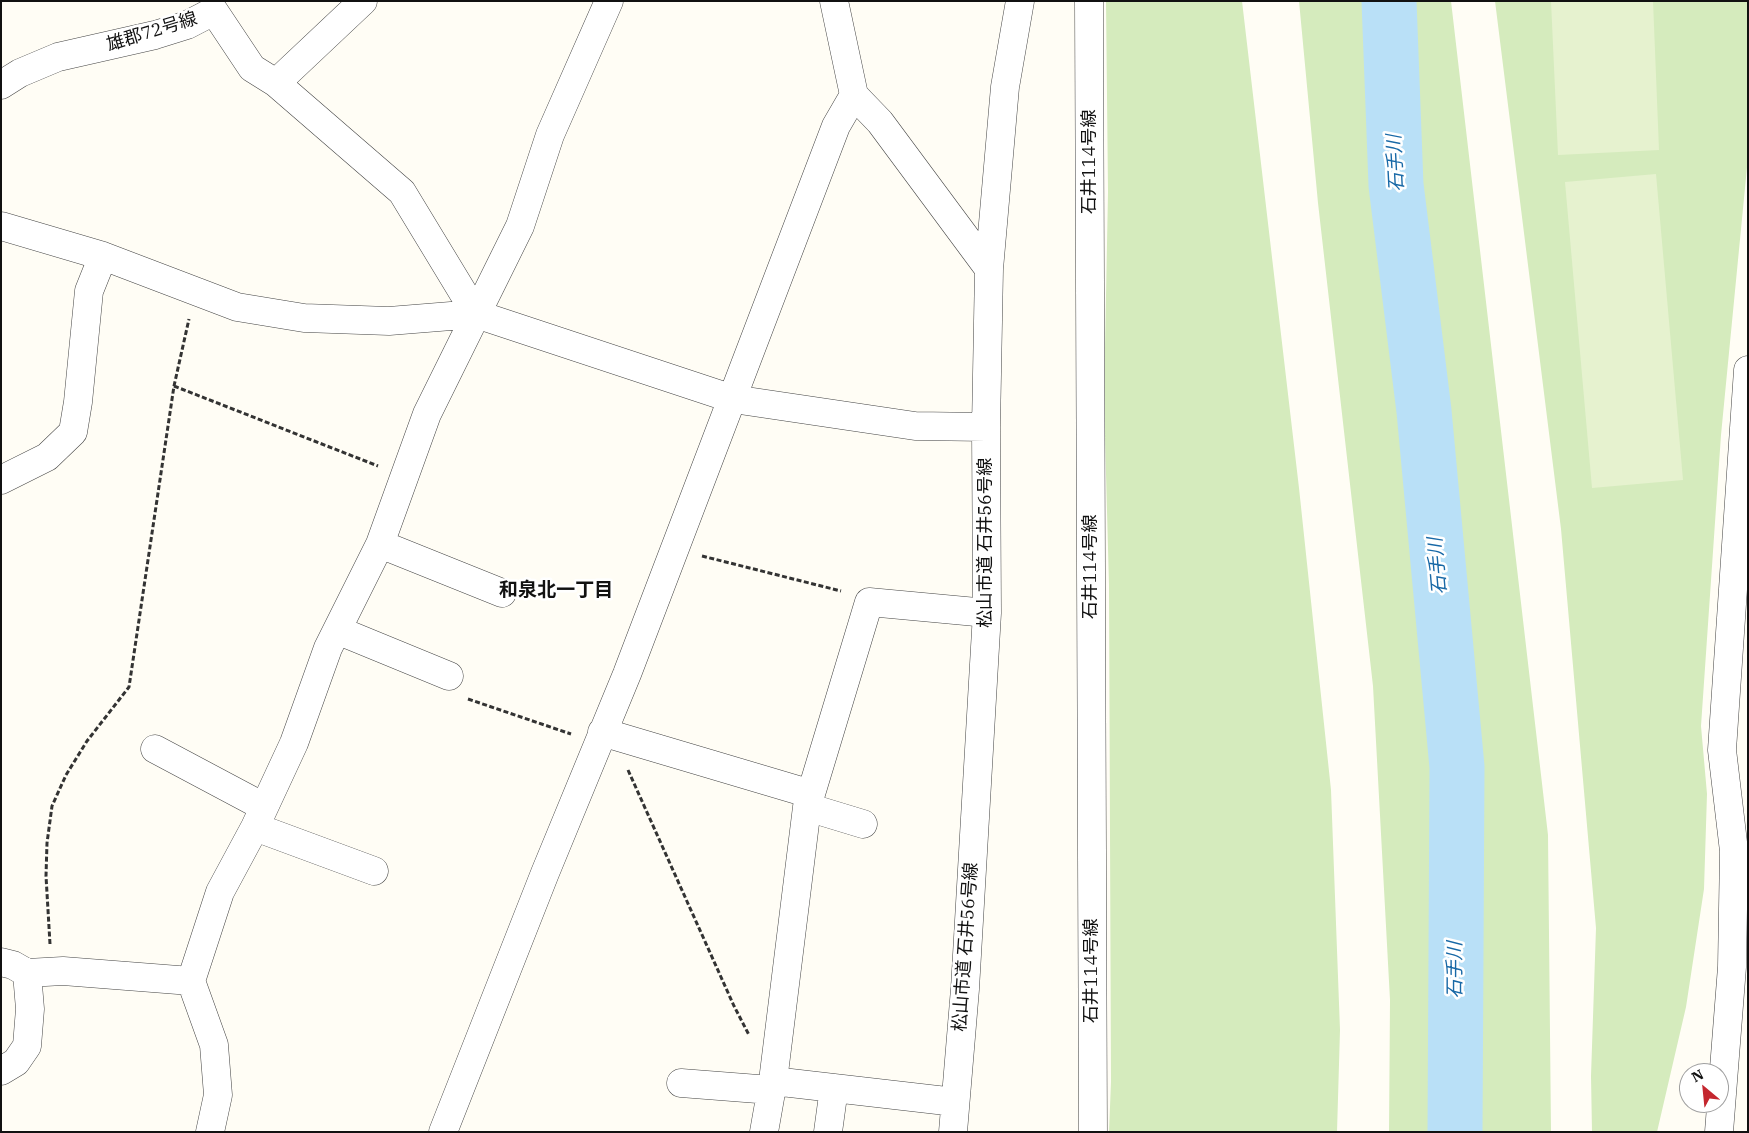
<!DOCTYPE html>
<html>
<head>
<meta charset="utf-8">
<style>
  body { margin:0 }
  #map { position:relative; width:1749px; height:1133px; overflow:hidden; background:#fffdf5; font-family:"IBM Plex Serif",serif }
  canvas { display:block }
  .frame { position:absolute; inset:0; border:2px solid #111; pointer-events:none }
  .north { position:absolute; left:1679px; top:1063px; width:50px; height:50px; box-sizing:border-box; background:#fff; border:1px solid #a0a0a0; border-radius:50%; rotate:332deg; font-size:14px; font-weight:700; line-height:20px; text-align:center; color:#111 }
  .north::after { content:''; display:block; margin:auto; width:18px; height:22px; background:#c4262e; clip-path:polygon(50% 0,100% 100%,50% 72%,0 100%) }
</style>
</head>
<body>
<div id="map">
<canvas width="1749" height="1133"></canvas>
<div class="frame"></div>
<div class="north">N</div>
</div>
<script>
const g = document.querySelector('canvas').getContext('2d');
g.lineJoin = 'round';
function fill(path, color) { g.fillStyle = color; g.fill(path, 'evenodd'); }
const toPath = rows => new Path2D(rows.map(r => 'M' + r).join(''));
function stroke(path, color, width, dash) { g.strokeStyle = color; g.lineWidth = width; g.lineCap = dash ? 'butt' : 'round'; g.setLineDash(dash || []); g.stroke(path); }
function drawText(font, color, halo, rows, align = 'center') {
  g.font = font + ' "IBM Plex Serif","Noto Sans JP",serif'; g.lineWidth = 5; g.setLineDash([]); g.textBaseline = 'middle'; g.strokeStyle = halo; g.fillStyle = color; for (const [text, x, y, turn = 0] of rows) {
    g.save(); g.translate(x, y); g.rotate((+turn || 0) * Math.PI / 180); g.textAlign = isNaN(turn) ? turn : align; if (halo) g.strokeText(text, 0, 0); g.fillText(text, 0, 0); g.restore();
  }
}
const green = toPath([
  [1106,1,1242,1,1299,488,1331,790,1340,1030,1337,1132,1109,1132,1111,1082,1109,585,1104,400,1108,192],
  [1299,1,1451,1,1548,835,1551,1132,1389,1132,1390,1000,1373,686,1318,203],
  [1495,1,1748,1,1748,157,1721,435,1701,726,1707,794,1704,889,1686,1007,1657,1132,1592,1132,1591,1076,1596,928,1561,529]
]);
const pitch = toPath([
  [1551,1,1653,1,1659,150,1558,155],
  [1656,174,1683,480,1592,488,1565,182]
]);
const river = toPath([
  [1389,1,1396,185,1424,411,1457,767,1455,1132]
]);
const path = toPath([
  [174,386,378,466],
  [702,556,841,591],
  [468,699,571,734],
  [628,770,734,1006,749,1035],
  [50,944,46,876,47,843,52,806,66,775,87,741,129,687,174,386,189,319]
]);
const minor = toPath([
  [834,1,854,95,880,122,989,269,986,427,987,613,965,989,953,1132],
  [1089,1,1093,1132],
  [276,83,402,192,476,314],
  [1,85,20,73,58,57,155,35,187,25,214,11,252,68,276,83,363,1],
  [1,226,103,256,237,307,304,318,389,321,476,314,733,399,915,426,986,427],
  [989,269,1005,87,1020,1],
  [1,480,47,457,73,432,78,402,89,291,103,256],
  [380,544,502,593],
  [337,630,449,676],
  [602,732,811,794],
  [155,749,264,807],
  [807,807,863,824],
  [255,827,374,871],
  [1,962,13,965,27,973,63,971,191,981],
  [1,1071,16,1062,27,1046,30,1009,27,973],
  [773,1081,955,1102],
  [681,1083,771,1090],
  [210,1132,218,1095,214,1045,191,981,220,892,255,827,294,743,328,648,380,544,427,414,520,226,550,135,609,1],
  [443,1132,545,873,627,674,836,126,854,95],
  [764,1132,773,1081,807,807,869,602,987,613],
  [828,1132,834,1088],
  [1719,1132,1732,967,1734,851,1722,750,1748,370]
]);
const streetNames = [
  ["雄郡72号線",152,32,-17],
  ["石井114号線",1090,162,-90],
  ["松山市道 石井56号線",986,543,-90],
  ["石井114号線",1091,567,-90],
  ["松山市道 石井56号線",966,947,-86],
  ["石井114号線",1092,971,-90]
];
const waterNames = [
  ["石手川",1396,163,-93],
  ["石手川",1438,566,-95],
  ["石手川",1456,970,-90]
];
const neighbourhoodNames = [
  ["和泉北一丁目",556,591]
];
fill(green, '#d5ebbd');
fill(pitch, '#e6f2cf');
stroke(river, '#b9e0f7', 55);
stroke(minor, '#444', 29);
stroke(path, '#333', 3, [5, 2.5]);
stroke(minor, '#fff', 28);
drawText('18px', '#111', '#fff', streetNames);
drawText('italic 19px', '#1768a6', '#fff', waterNames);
drawText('bold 19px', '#111', '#fff', neighbourhoodNames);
</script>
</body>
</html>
